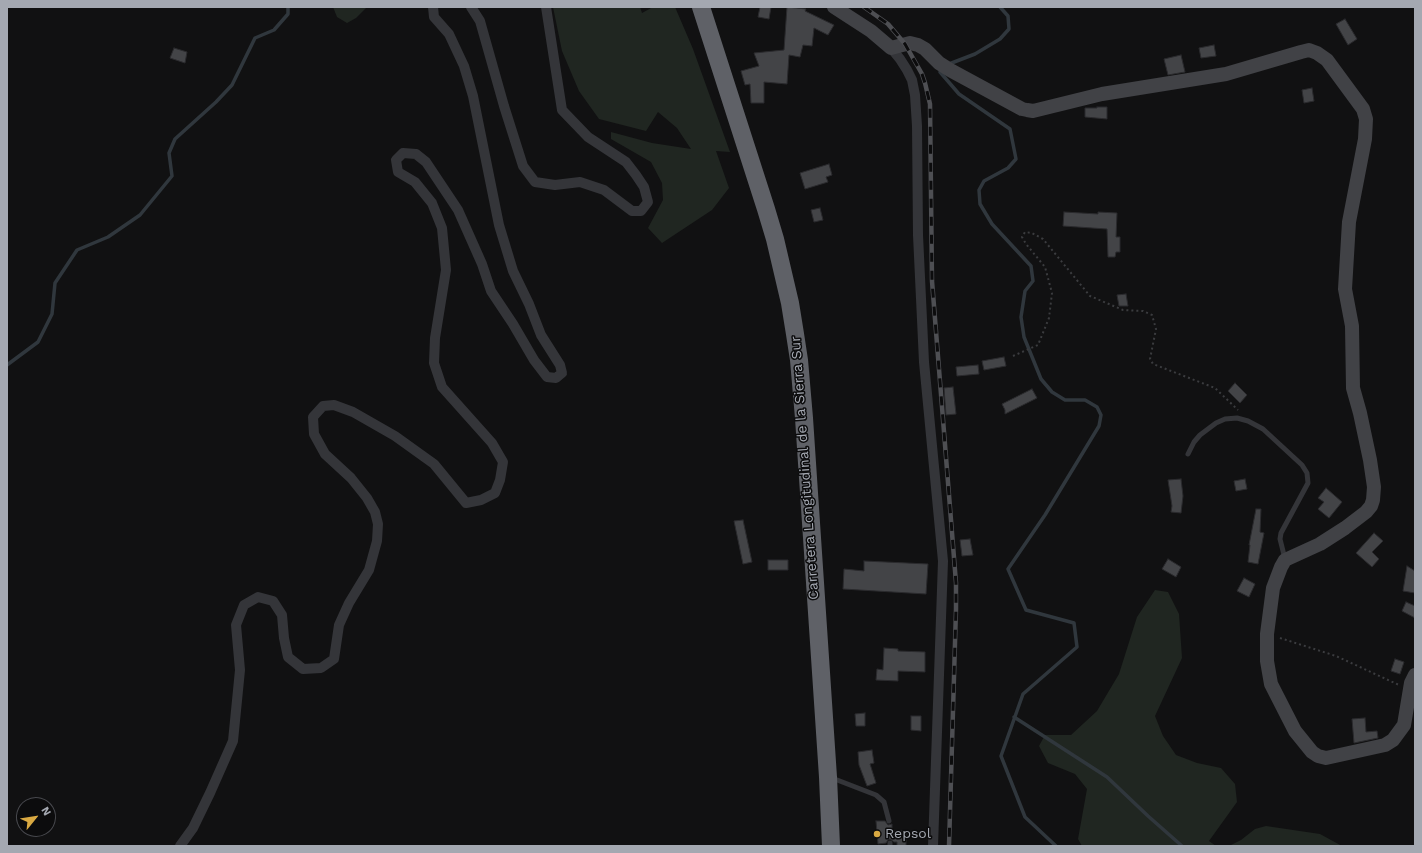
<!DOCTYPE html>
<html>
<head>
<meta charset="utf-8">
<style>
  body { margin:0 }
  #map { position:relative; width:1422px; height:853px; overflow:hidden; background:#111112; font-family:"Work Sans",sans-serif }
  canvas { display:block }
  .frame { position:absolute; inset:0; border:8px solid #a4a8b1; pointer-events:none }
  .north { position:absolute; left:16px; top:797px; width:40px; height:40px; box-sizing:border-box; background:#0c0c0d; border:1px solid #494a4f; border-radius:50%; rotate:60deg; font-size:11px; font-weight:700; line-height:16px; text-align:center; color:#a4a8b1 }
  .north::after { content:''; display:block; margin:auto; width:14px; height:18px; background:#d9a942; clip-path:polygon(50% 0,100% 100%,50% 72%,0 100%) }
</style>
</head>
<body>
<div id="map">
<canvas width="1422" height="853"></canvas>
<div class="frame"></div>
<div class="north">N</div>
</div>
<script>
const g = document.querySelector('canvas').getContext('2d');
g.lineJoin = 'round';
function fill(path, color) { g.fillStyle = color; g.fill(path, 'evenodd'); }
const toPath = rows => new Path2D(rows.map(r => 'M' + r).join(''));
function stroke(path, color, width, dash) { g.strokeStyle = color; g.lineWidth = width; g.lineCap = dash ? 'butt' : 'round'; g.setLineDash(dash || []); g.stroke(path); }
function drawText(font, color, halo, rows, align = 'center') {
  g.font = font + ' "Work Sans",sans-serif'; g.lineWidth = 3; g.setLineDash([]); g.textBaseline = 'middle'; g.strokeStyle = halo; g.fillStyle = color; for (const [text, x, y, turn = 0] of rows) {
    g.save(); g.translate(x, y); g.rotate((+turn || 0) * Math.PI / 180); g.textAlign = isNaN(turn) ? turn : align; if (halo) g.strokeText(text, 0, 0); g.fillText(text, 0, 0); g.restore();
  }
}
const green = toPath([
  [333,7,367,7,356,18,347,23,337,17],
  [553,7,640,7,642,13,653,7,675,7,693,49,730,152,716,151,729,188,712,210,662,243,648,228,663,200,662,183,651,162,611,139,611,132,652,143,691,149,677,128,658,112,646,131,599,119,579,91,562,51],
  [1155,590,1168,592,1179,614,1182,658,1155,716,1163,736,1176,755,1197,763,1221,768,1235,784,1237,802,1209,841,1216,846,1082,846,1078,839,1087,789,1075,774,1048,763,1039,746,1045,735,1071,735,1097,711,1119,674,1137,617],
  [1266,826,1320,834,1342,846,1229,846,1241,840,1255,829]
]);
const stream = toPath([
  [949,64,975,54,1000,39,1009,29,1008,16,1000,7],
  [941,69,940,72,959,94,1010,129,1016,159,1008,168,984,181,979,190,980,204,992,224,1031,266,1033,281,1025,291,1021,317,1024,337,1041,379,1052,392,1065,400,1085,400,1097,407,1101,415,1099,426,1045,515,1008,569,1026,610,1074,623,1077,647,1023,694,1001,756,1025,817,1056,846],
  [7,365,38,342,52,314,55,283,77,250,108,237,140,215,172,176,169,153,175,139,216,102,232,85,255,38,274,30,288,14,288,7],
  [1014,717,1107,777,1148,816,1182,846]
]);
const building = toPath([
  [760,7,771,7,769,19,758,17,760,7],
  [787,7,806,9,805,11,834,25,828,35,814,28,812,46,803,45,800,57,789,55,787,84,764,82,764,103,751,103,750,84,745,85,741,71,759,66,754,53,784,50,787,7],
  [1345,19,1357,39,1348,45,1336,24,1345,19],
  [1214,45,1216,56,1201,58,1199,48,1214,45],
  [174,48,187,52,185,63,170,58,174,48],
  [1181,55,1185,72,1168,75,1164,59,1181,55],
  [1312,88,1314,101,1304,103,1302,90,1312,88],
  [1097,107,1107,107,1107,119,1085,117,1085,108,1097,108,1097,107],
  [829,164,832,175,826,177,828,182,805,189,800,173,829,164],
  [820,208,823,220,814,222,811,210,820,208],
  [1064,212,1098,214,1098,212,1117,213,1116,237,1120,237,1120,252,1116,252,1115,257,1108,257,1107,229,1063,226,1064,212],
  [1126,294,1128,306,1119,306,1117,295,1126,294],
  [1004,357,1006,366,984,370,982,361,1004,357],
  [978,365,979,374,957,376,956,367,978,365],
  [1235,383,1247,395,1240,403,1228,391,1235,383],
  [953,387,956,414,946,415,944,388,953,387],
  [1032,389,1037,398,1005,414,1005,410,1002,404,1032,389],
  [1181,479,1183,496,1181,513,1171,512,1172,506,1168,480,1181,479],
  [1245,479,1247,489,1236,491,1234,481,1245,479],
  [1326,488,1342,502,1329,518,1318,509,1324,502,1318,498,1326,488],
  [1256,509,1261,509,1260,532,1264,533,1258,564,1248,562,1250,545,1249,545,1256,509],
  [743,520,752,562,743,564,734,521,743,520],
  [1374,533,1383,541,1372,552,1379,559,1372,567,1356,553,1374,533],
  [970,539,973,555,962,556,960,540,970,539],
  [1168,559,1181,567,1176,577,1162,569,1168,559],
  [768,560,788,560,788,570,768,570,768,560],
  [864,561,928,564,926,594,843,589,844,569,864,571,864,561],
  [1407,566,1415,571,1415,593,1403,591,1407,566],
  [1244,578,1255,584,1249,597,1237,591,1244,578],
  [1406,602,1415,606,1415,618,1402,611,1406,602],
  [884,648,898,649,898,651,925,652,925,672,898,671,898,681,876,680,877,669,883,670,884,648],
  [1395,659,1404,662,1400,674,1391,671,1395,659],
  [865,713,865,726,856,726,855,714,865,713],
  [911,716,921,716,921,731,911,730,911,716],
  [1365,718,1366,732,1377,731,1378,738,1354,743,1352,719,1365,718],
  [872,750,874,763,870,764,876,783,867,786,859,765,858,752,872,750],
  [876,821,885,821,888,825,892,824,892,831,906,831,906,846,897,846,897,842,894,842,890,839,888,840,886,843,878,844,876,821]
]);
const path = toPath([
  [1013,356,1038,345,1049,318,1052,293,1045,267,1026,244,1022,237,1025,232,1032,233,1043,239,1090,296,1123,310,1143,311,1152,315,1156,329,1150,359,1153,364,1215,388,1238,410],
  [1280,638,1336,656,1399,685]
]);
const lane = toPath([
  [1188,454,1194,442,1200,435,1216,423,1225,419,1237,418,1248,421,1263,429,1302,465,1307,473,1308,483,1281,533,1280,539,1285,559],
  [832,778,876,795,884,802,889,821],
  [890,846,890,843]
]);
const street = toPath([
  [471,7,480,21,504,106,523,166,535,182,555,185,580,182,604,190,632,211,641,211,648,202,644,187,636,175,626,162,588,137,562,110,546,7],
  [891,48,900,59,907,70,912,80,915,95,917,126,918,235,924,362,943,561,933,846],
  [180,846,193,828,210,793,233,741,240,670,236,625,244,605,258,597,273,601,282,615,284,638,288,657,303,669,321,668,334,659,339,625,349,603,369,570,377,541,378,524,375,512,367,498,351,478,325,454,314,434,313,417,323,406,334,405,353,412,395,436,434,464,466,503,481,500,495,493,500,480,503,462,492,443,442,387,434,363,435,338,446,270,442,228,432,203,415,182,398,172,396,160,403,153,416,154,426,162,458,210,482,264,491,291,513,324,534,360,547,377,556,378,562,373,560,365,541,335,529,304,513,271,499,225,473,96,464,66,449,34,434,17,433,7]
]);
const secondary = toPath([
  [834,7,871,31,891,48,910,43,918,45,925,49,939,63,950,70,1022,109,1027,110,1033,111,1102,94,1226,74,1301,52,1309,50,1317,53,1327,60,1363,109,1366,119,1365,139,1349,222,1345,289,1352,326,1353,388,1360,413,1370,460,1374,487,1373,500,1371,506,1366,512,1345,528,1320,544,1285,560,1281,567,1273,588,1267,634,1267,661,1271,684,1295,731,1312,752,1318,756,1326,758,1385,745,1393,740,1404,725,1411,683,1415,675]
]);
const highway = toPath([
  [701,7,766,209,775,239,790,303,795,334,799,360,804,418,828,777,831,846]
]);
const rail = toPath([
  [864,7,888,24,905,44,922,74,925,83,930,104,932,281,956,583,956,609,949,846]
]);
const markers = [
  [877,834,4,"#d9a942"]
];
const streetNames = [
  ["Carretera Longitudinal de la Sierra Sur",805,468,-94]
];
const poiNames = [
  ["Repsol",885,834]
];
fill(green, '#202621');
stroke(stream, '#30373d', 3.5);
fill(building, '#434447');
stroke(building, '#2b2b2e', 1);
stroke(path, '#3b3c3f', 2, [2, 3]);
stroke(lane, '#343539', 5);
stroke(street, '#343539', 10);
stroke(secondary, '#414246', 14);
stroke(highway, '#5f6167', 18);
stroke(rail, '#4e4f53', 4.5);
stroke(rail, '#0c0c0d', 3, [9]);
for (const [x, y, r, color] of markers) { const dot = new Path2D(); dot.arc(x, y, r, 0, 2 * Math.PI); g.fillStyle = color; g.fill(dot); stroke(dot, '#0c0c0d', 1.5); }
drawText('14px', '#a4a8b1', '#0c0c0d', streetNames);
drawText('14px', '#a4a8b1', '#0c0c0d', poiNames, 'left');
</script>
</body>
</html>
